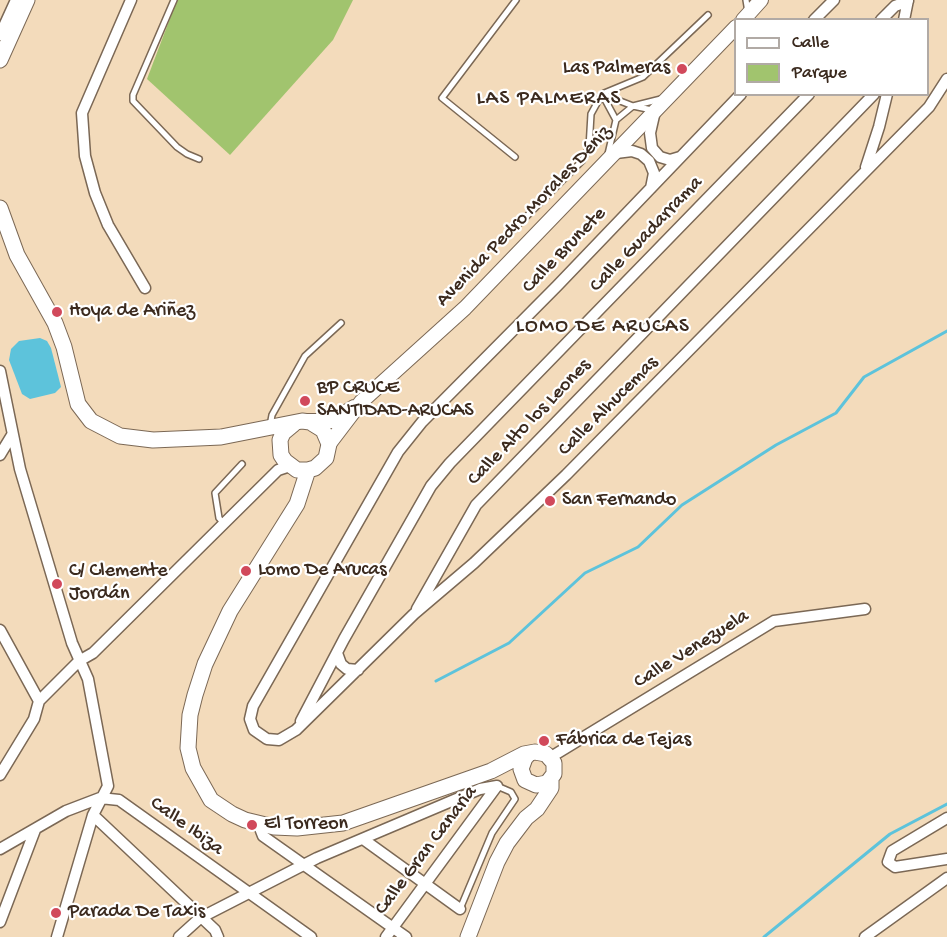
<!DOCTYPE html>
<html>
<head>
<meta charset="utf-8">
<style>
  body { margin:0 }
  #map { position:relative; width:947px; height:937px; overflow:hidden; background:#f3dbbb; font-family:"Gochi Hand",sans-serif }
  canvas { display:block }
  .legend { position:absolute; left:734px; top:18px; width:195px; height:78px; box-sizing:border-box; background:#fff; border:2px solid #b1aaa5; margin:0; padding:8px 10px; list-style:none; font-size:18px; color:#3b2a1e }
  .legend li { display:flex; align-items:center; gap:12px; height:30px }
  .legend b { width:30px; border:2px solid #b1aaa5 }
</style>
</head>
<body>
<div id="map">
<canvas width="947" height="937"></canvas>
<ul class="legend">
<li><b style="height:8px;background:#fff"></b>Calle</li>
<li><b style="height:16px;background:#a1c46e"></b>Parque</li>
</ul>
</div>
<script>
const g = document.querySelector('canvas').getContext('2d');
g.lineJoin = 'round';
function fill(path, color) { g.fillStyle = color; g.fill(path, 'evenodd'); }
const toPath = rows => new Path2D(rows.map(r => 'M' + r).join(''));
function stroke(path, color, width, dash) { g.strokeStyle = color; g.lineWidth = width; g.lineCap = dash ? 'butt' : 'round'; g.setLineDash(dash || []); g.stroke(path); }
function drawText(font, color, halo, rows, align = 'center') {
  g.font = font + ' "Gochi Hand",sans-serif'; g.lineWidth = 4.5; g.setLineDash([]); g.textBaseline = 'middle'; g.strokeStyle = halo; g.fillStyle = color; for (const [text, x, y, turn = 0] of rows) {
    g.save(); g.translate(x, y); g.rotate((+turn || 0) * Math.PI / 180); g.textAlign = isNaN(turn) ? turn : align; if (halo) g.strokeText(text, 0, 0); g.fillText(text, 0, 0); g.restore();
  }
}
const green = toPath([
  [177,0,353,0,333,40,230,155,147,79]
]);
const water = toPath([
  [40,338,47,341,51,348,61,387,55,393,30,399,22,394,9,360,11,349,19,341]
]);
const stream = toPath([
  [436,681,509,643,585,573,638,547,682,505,776,445,836,413,864,377,947,331],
  [764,937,890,834,947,804]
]);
const service = toPath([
  [174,0,133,95,133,101,177,147,187,154,199,159],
  [746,0,748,12],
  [616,120,602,94,633,106,652,110],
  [608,154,616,120,633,106,661,99],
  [515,157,442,98,516,0],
  [501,242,582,161,589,148,591,114,602,94,643,77,708,15],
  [270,426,272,415,305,356,341,323],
  [224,524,219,518,215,493,242,464],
  [460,909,492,833,515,799,511,792,497,786]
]);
const minor = toPath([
  [131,0,82,113,85,156,95,193,108,225,145,288],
  [814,20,834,0],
  [881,20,895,6,908,1],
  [904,20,908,0],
  [0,35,16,0],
  [741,94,557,286,422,422,398,452,253,706,250,719,254,730,267,739,279,740,296,730,414,614,474,563,566,475,929,107,947,79],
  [655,111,650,133,652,148,660,157,670,160,680,157],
  [616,153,632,151,641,154,649,161,654,173,651,188],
  [866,167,879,127,887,94],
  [0,371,20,469,72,643,88,679,108,786,93,815,57,937],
  [0,455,12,435],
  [417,609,476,505,874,94],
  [0,630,39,701],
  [337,653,341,664,347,669,358,670],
  [301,721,344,639,431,486,450,463,809,94],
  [551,757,774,621,865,609],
  [0,775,34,719,39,701,79,661,93,653,278,470,290,466],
  [93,815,215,930,218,937],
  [947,818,892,851,888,862,895,867,947,859],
  [258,823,263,836,406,937],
  [363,839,460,909],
  [0,849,66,811,100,798,119,800,311,937],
  [0,922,35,830],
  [179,937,200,918,317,858,480,789,497,786],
  [386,937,497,786],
  [865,937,947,878]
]);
const tertiary = toPath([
  [743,20,761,0],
  [305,421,331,421,354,407],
  [329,444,361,402,465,308,736,27]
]);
const secondary = toPath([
  [0,60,27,0],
  [0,208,17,255,55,323,64,347,78,404,91,421,120,436,153,440,221,437,302,421,310,422,323,430,329,444,326,458,315,468,308,470,297,470,285,461,281,455,280,440,283,433,295,423],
  [308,470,297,504,230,611,205,664,195,695,190,715,188,748,193,768,211,800,232,814,245,820,274,827,297,828,343,823,491,771,524,754,535,752,546,754,554,763,554,774,547,783,536,785,525,780,521,769,525,758,529,754],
  [468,937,497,862,507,843,526,818,537,809,551,788,551,779]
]);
const markers = [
  [682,69,6,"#d1495b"],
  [57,312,6,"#d1495b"],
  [305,401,6,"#d1495b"],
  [550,501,6,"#d1495b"],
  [246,571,6,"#d1495b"],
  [57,584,6,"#d1495b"],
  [544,741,6,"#d1495b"],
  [252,825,6,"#d1495b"],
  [56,913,6,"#d1495b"]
];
const poiNames = [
  ["Las Palmeras",670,69,"right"],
  ["Hoya de Ariñez",69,312],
  ["BP CRUCE",317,389],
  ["SANTIDAD-ARUCAS",317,412],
  ["San Fernando",562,501],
  ["Lomo De Arucas",258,571],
  ["C/ Clemente",69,572],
  ["Jordán",69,595],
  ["Fábrica de Tejas",556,741],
  ["El Torreon",264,825],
  ["Parada De Taxis",68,913]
];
const streetNames = [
  ["Avenida Pedro Morales Déniz",525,217,-46],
  ["Calle Guadarrama",647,235,-46],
  ["Calle Brunete",565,251,-46],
  ["Calle Alhucemas",609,407,-45],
  ["Calle Alto los Leones",530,423,-46],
  ["Calle Venezuela",692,650,-32],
  ["Calle Ibiza",186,827,36],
  ["Calle Gran Canaria",427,851,-53]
];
const neighbourhoodNames = [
  ["LAS PALMERAS",549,100],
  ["LOMO DE ARUCAS",603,328]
];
fill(green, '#a1c46e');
fill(water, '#5dc3db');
stroke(stream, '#5dc3db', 3);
stroke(service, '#7b6855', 8);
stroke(minor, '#7b6855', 13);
stroke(tertiary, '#7b6855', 16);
stroke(secondary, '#7b6855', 17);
stroke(service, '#fff', 5);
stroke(minor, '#fff', 10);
stroke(tertiary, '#fff', 14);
stroke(secondary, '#fff', 15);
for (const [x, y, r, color] of markers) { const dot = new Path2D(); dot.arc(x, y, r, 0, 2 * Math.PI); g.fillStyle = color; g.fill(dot); stroke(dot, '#fff', 2); }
drawText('20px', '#3b2a1e', '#fff', poiNames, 'left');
drawText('20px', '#3b2a1e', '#fff', streetNames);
g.letterSpacing = '1.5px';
drawText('21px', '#3b2a1e', '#fff', neighbourhoodNames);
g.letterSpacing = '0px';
</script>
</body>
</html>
